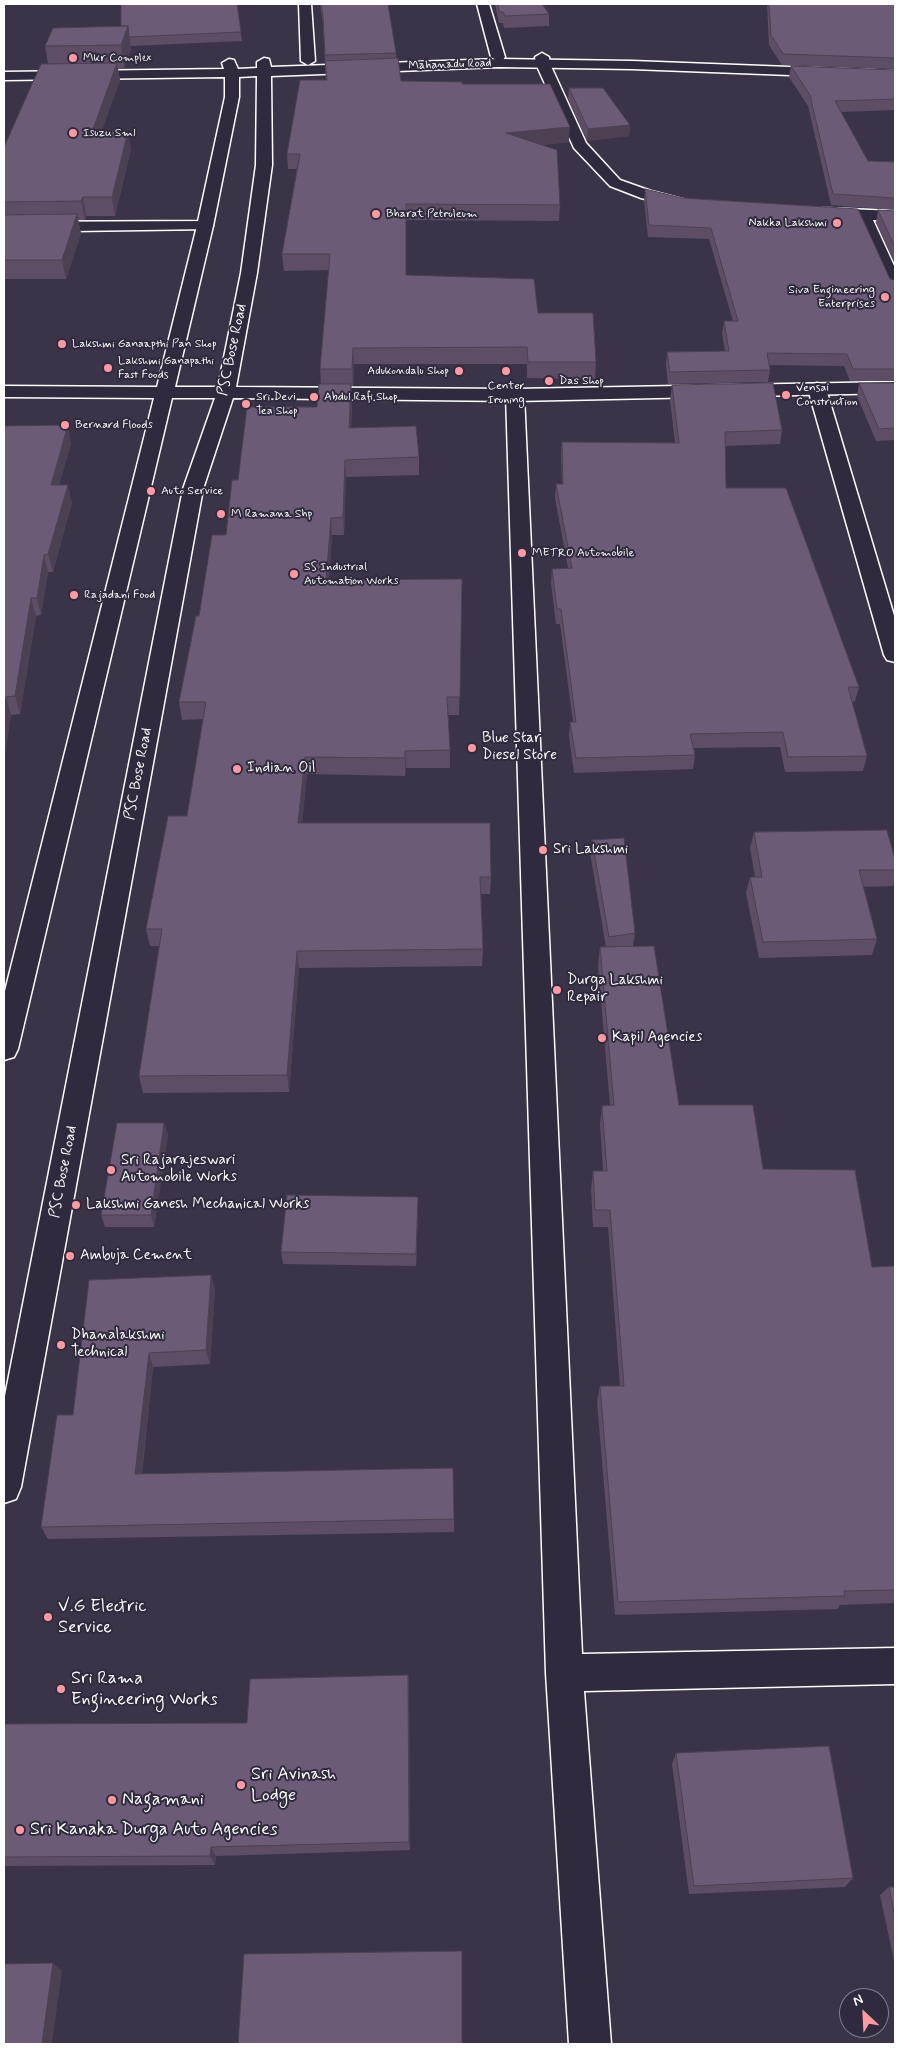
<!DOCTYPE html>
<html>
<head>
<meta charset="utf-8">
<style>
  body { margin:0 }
  #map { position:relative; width:899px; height:2048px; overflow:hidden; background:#3b3448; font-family:Mynerve,sans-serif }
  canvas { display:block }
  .frame { position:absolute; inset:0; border:5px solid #fff; pointer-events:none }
  .north { position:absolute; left:839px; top:1988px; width:50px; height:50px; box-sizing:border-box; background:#2f2a3d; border:1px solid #827f8b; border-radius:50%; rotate:335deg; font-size:14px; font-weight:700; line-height:20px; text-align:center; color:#fff }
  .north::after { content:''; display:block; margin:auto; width:18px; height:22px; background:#ff9aa2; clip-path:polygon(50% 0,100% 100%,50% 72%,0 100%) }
</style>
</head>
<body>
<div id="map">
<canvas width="899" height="2048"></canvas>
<div class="frame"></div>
<div class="north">N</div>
</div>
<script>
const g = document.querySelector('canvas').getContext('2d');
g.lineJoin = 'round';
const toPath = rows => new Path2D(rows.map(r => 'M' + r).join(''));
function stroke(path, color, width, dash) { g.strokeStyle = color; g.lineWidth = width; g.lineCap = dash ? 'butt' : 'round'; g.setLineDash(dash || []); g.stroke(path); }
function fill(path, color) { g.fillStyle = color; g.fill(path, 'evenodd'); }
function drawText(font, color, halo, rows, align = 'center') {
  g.font = font + ' Mynerve,sans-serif'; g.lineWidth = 4; g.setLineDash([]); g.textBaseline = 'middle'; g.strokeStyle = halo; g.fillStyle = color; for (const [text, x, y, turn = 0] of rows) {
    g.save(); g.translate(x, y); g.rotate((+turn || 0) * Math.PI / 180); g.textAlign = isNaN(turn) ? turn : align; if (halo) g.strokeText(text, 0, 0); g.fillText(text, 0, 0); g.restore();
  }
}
const minor = toPath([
  [299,4,311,4,315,61,308,65,301,61,299,4],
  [477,4,489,4,505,57,503,60,498,61,491,57,477,4],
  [542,53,549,57,550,64,586,143,620,180,651,191,686,200,688,203,686,206,680,208,641,198,610,186,574,148,536,64,535,57,542,53],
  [823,208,895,211,895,221,873,220,895,268,895,291,889,290,887,286,857,219,817,216,815,213,817,210,823,208],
  [205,221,211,223,213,226,211,229,4,232,4,222,205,221],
  [817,383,823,385,826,389,895,619,895,662,887,660,884,655,808,389,811,385,817,383],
  [515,389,522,391,524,395,582,1654,895,1648,895,1684,584,1691,611,2044,569,2044,546,1673,506,395,508,391,515,389]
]);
const tertiary = toPath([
  [264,58,269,59,271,67,499,59,632,61,895,71,895,79,632,69,499,67,271,76,272,165,257,273,236,387,515,389,895,382,895,393,515,401,233,398,203,489,21,1487,16,1499,4,1503,4,1401,183,489,215,398,172,398,18,1049,14,1057,4,1060,4,995,154,398,4,397,4,386,157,387,197,226,225,97,225,77,4,80,4,72,224,69,222,63,229,59,234,60,238,69,257,68,257,62,264,58],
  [257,76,256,165,241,273,218,387,175,387,213,226,239,97,239,77,257,76]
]);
const wall = toPath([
  [237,4,242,41,131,46,131,49,124,68,118,69,120,80,101,132,131,149,115,216,86,216,85,220,78,220,81,233,66,279,4,279,4,147,48,64,45,46,121,26],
  [320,4,386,4,396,53,396,58,401,81,462,84,569,142,542,145,560,205,559,221,406,220,406,275,538,313,596,362,595,379,527,378,527,364,354,364,353,386,351,386,352,401,351,428,419,457,419,475,346,477,344,535,332,535,329,580,462,579,459,715,448,715,450,750,450,768,406,768,405,776,307,774,302,823,491,877,490,894,481,894,483,949,482,966,299,968,289,1092,143,1093,139,1076,159,946,150,946,146,929,187,816,203,719,182,720,179,702,199,616,226,535,238,480,317,407,321,384,320,369,329,270,284,271,282,254,297,169,288,169,287,154,326,80,323,24],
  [495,4,542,4,549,14,549,26,504,28,503,23,499,23],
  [767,4,895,4,895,69,782,65,769,45],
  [791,66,895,70,895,110,841,112,868,161,895,162,895,210,831,205,808,106,789,77],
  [569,88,630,125,629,136,587,141,568,99],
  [645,189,895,280,895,381,850,381,844,366,769,365,770,370,768,382,668,384,666,364,667,352,725,351,722,333,724,321,733,321,709,239,648,237,644,201],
  [878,210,895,211,895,264,876,222],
  [859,383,895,383,895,440,876,441,857,396],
  [672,385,782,430,780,444,725,446,726,488,859,687,855,701,852,702,867,756,863,771,785,772,780,747,694,748,695,755,693,769,574,773,569,737,570,722,573,722,560,624,556,624,551,583,552,569,568,568,555,498,556,484,562,484,561,456,562,442,675,443,670,400],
  [4,426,71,443,59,485,72,502,53,572,48,572,41,615,36,616,20,714,11,715,4,759],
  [754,832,895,860,895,878,893,886,863,887,877,939,872,955,759,958,746,893,750,877,755,877,750,848],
  [592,840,635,933,633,946,679,1105,763,1169,872,1267,895,1266,895,1603,840,1605,838,1609,615,1615,597,1402,600,1386,620,1386,608,1227,593,1227,591,1189,593,1171,603,1171,600,1124,602,1106,610,1105,598,966,600,947,606,947,590,853],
  [164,1123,168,1135,154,1227,105,1227,101,1215],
  [418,1209,416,1266,283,1264,281,1252],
  [211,1275,215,1290,210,1364,153,1367,142,1474,454,1519,454,1532,48,1539,41,1527,73,1415],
  [408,1675,409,1687,410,1850,216,1856,215,1865,4,1866,4,1724,247,1723],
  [676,1753,853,1878,845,1887,689,1894,672,1764],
  [889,1887,895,1887,895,1965,880,1895]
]);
const shadedWall = toPath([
  [128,26,131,49,124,68,121,45],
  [117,63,120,80,95,149,92,132],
  [630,125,629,136,587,141,588,129],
  [570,127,569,142,506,149,506,133],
  [128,131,131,149,115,216,112,197],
  [83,197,86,216,85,220,81,201],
  [77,214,81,233,66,279,62,260],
  [353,348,354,364,353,386,352,369],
  [351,384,352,401,350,445,349,428],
  [68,425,71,443,54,503,51,485],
  [345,460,346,477,344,535,343,517],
  [68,485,72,502,53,572,48,554],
  [331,518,332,535,328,597,326,580],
  [44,555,48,572,41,615,37,598],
  [31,598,36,616,20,714,15,696],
  [6,697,11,715,4,759,4,711],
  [405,751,406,768,405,776],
  [305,757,307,774,300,841,298,823],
  [297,951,299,968,289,1092,287,1075],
  [164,1123,168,1135,154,1227,151,1215],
  [418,1197,418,1209,416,1266,416,1254],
  [211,1275,215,1290,210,1364,206,1350],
  [149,1353,153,1367,140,1488,135,1474],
  [408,1675,409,1687,410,1850,409,1842],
  [211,1847,216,1856,215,1865,210,1856],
  [53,1963,62,1971,52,2044,42,2044]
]);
const building = toPath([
  [121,4,237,4,241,32,129,37,128,26,121,26,121,4],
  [321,4,388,4,396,53,325,55,323,16,321,4],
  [498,4,542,4,549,14,505,16,503,12,499,12,498,4],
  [769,4,895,4,895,58,783,54,771,35,769,4],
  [128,26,121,45,45,46,53,28,128,26],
  [398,58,401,81,462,82,462,84,550,84,570,127,506,133,557,150,560,205,406,204,406,275,534,279,538,313,593,313,596,362,528,362,527,347,353,348,352,369,320,369,330,254,282,254,300,154,287,154,300,80,327,80,325,61,398,58],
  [117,63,92,132,128,131,112,197,83,197,81,201,4,202,4,147,41,64,117,63],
  [791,66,895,70,895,99,835,101,868,161,895,162,895,198,833,194,810,95,791,66],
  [569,88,603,88,630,125,588,129,569,88],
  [645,189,682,198,858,209,890,279,895,280,895,369,853,369,847,354,767,353,770,370,670,372,667,352,729,351,724,321,738,321,711,228,649,225,645,189],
  [878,210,895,211,895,247,878,210],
  [77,214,62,260,4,260,4,215,77,214],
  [773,383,782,430,725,432,726,488,786,488,859,687,848,687,867,756,788,757,783,732,690,734,695,755,576,758,570,722,576,722,561,609,557,609,552,569,572,568,556,484,563,484,562,442,679,443,672,385,773,383],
  [859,383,895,383,895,428,879,429,859,383],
  [319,384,351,384,349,428,416,426,419,457,345,460,343,517,331,518,326,580,462,579,460,697,447,697,450,750,405,751,405,758,305,757,298,823,490,823,491,877,480,877,483,949,297,951,287,1075,139,1076,162,929,146,929,168,816,187,816,206,702,179,702,196,616,199,616,212,535,226,535,232,480,238,480,247,407,317,407,319,384],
  [68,425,51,485,68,485,48,554,44,555,37,598,31,598,15,696,6,697,4,711,4,426,68,425],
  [887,830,895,860,895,870,859,870,877,939,763,942,750,877,762,877,754,832,887,830],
  [624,838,635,933,609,937,592,840,624,838],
  [654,946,679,1105,753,1105,763,1169,855,1170,872,1267,895,1266,895,1590,844,1591,845,1596,618,1602,600,1386,624,1386,610,1210,595,1210,593,1171,607,1171,602,1106,614,1105,600,947,654,946],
  [117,1123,164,1123,151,1215,101,1215,117,1123],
  [287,1195,418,1197,416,1254,281,1252,287,1195],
  [211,1275,206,1350,149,1353,135,1474,453,1468,454,1519,41,1527,57,1415,73,1415,89,1280,211,1275],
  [408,1675,409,1842,211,1847,210,1856,4,1857,4,1724,247,1723,250,1679,408,1675],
  [829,1746,853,1878,694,1886,676,1753,829,1746],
  [889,1887,895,1887,895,1918,889,1887],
  [462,1951,462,2044,238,2044,244,1954,462,1951],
  [53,1963,42,2044,4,2044,4,1964,53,1963]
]);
const markers = [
  [73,58,5,"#ff9aa2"],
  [73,133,5,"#ff9aa2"],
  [376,214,5,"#ff9aa2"],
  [837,223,5,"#ff9aa2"],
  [885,297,5,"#ff9aa2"],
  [62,344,5,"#ff9aa2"],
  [108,368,5,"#ff9aa2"],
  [459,371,5,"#ff9aa2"],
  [506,371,5,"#ff9aa2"],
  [549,381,5,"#ff9aa2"],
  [786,395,5,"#ff9aa2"],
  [314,397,5,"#ff9aa2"],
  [246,404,5,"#ff9aa2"],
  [65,425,5,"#ff9aa2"],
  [151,491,5,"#ff9aa2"],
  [221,514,5,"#ff9aa2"],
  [522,553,5,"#ff9aa2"],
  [294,574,5,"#ff9aa2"],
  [74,595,5,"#ff9aa2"],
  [472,748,5,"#ff9aa2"],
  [237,769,5,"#ff9aa2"],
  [543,850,5,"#ff9aa2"],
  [557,990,5,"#ff9aa2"],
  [602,1038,5,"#ff9aa2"],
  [111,1170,5,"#ff9aa2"],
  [76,1205,5,"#ff9aa2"],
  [70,1256,5,"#ff9aa2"],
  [61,1345,5,"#ff9aa2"],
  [48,1617,5,"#ff9aa2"],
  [61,1689,5,"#ff9aa2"],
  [241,1785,5,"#ff9aa2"],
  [112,1800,5,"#ff9aa2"],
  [20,1830,5,"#ff9aa2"]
];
const farPoinames = [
  ["Mkr Complex",83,58],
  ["Isuzu Sml",83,133],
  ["Bharat Petroleum",386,214],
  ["Nakka Lakshmi",827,223,"right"],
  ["Siva Engineering",875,290,"right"],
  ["Enterprises",875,304,"right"],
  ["Lakshmi Ganaapthi Pan Shop",72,344],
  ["Lakshmi Ganapathi",118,361],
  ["Fast Foods",118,375],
  ["Adukondalu Shop",449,371,"right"],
  ["Das Shop",559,381],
  ["Center",506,386,"center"],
  ["Ironing",506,400,"center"],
  ["Vensai",796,388],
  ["Construction",796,402],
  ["Sri Devi",256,397],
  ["Tea Shop",256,411],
  ["Abdul Rafi Shop",324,397],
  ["Bernard Floods",75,425],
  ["Auto Service",161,491],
  ["M Ramana Shp",231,514],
  ["METRO Automobile",532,553],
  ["SS Industrial",304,567],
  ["Automation Works",304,581],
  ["Rajadani Food",84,595]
];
const farStreetnames = [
  ["Mahanadu Road",450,65,-2]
];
const streetNames = [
  ["PSC Bose Road",233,350,-78],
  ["PSC Bose Road",139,774,-79],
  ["PSC Bose Road",64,1172,-79]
];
const poiNames = [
  ["Blue Star",482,739],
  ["Diesel Store",482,756],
  ["Indian Oil",247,769],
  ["Sri Lakshmi",553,850],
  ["Durga Lakshmi",567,981],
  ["Repair",567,998],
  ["Kapil Agencies",612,1038],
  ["Sri Rajarajeswari",121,1161],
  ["Automobile Works",121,1178],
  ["Lakshmi Ganesh Mechanical Works",86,1205],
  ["Ambuja Cement",80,1256],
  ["Dhanalakshmi",71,1336],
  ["Technical",71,1353]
];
const nearPoinames = [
  ["V.G Electric",58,1607],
  ["Service",58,1628],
  ["Sri Rama",71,1679],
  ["Engineering Works",71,1700],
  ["Sri Avinash",251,1775],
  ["Lodge",251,1796],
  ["Nagamani",122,1800],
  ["Sri Kanaka Durga Auto Agencies",30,1830]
];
stroke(minor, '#fff', 3);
stroke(tertiary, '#fff', 3);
fill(minor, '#2f2a3d');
fill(tertiary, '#2f2a3d');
fill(wall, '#5d4e65');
fill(shadedWall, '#4c4053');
fill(building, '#6c5b76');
stroke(building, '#4c4053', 1);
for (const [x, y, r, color] of markers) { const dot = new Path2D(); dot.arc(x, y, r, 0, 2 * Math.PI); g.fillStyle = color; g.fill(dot); stroke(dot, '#2f2a3d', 2); }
drawText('12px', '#fff', '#2f2a3d', farPoinames, 'left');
drawText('12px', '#fff', '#2f2a3d', farStreetnames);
drawText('15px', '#fff', '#2f2a3d', streetNames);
drawText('15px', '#fff', '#2f2a3d', poiNames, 'left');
drawText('18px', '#fff', '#2f2a3d', nearPoinames, 'left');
</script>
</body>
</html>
